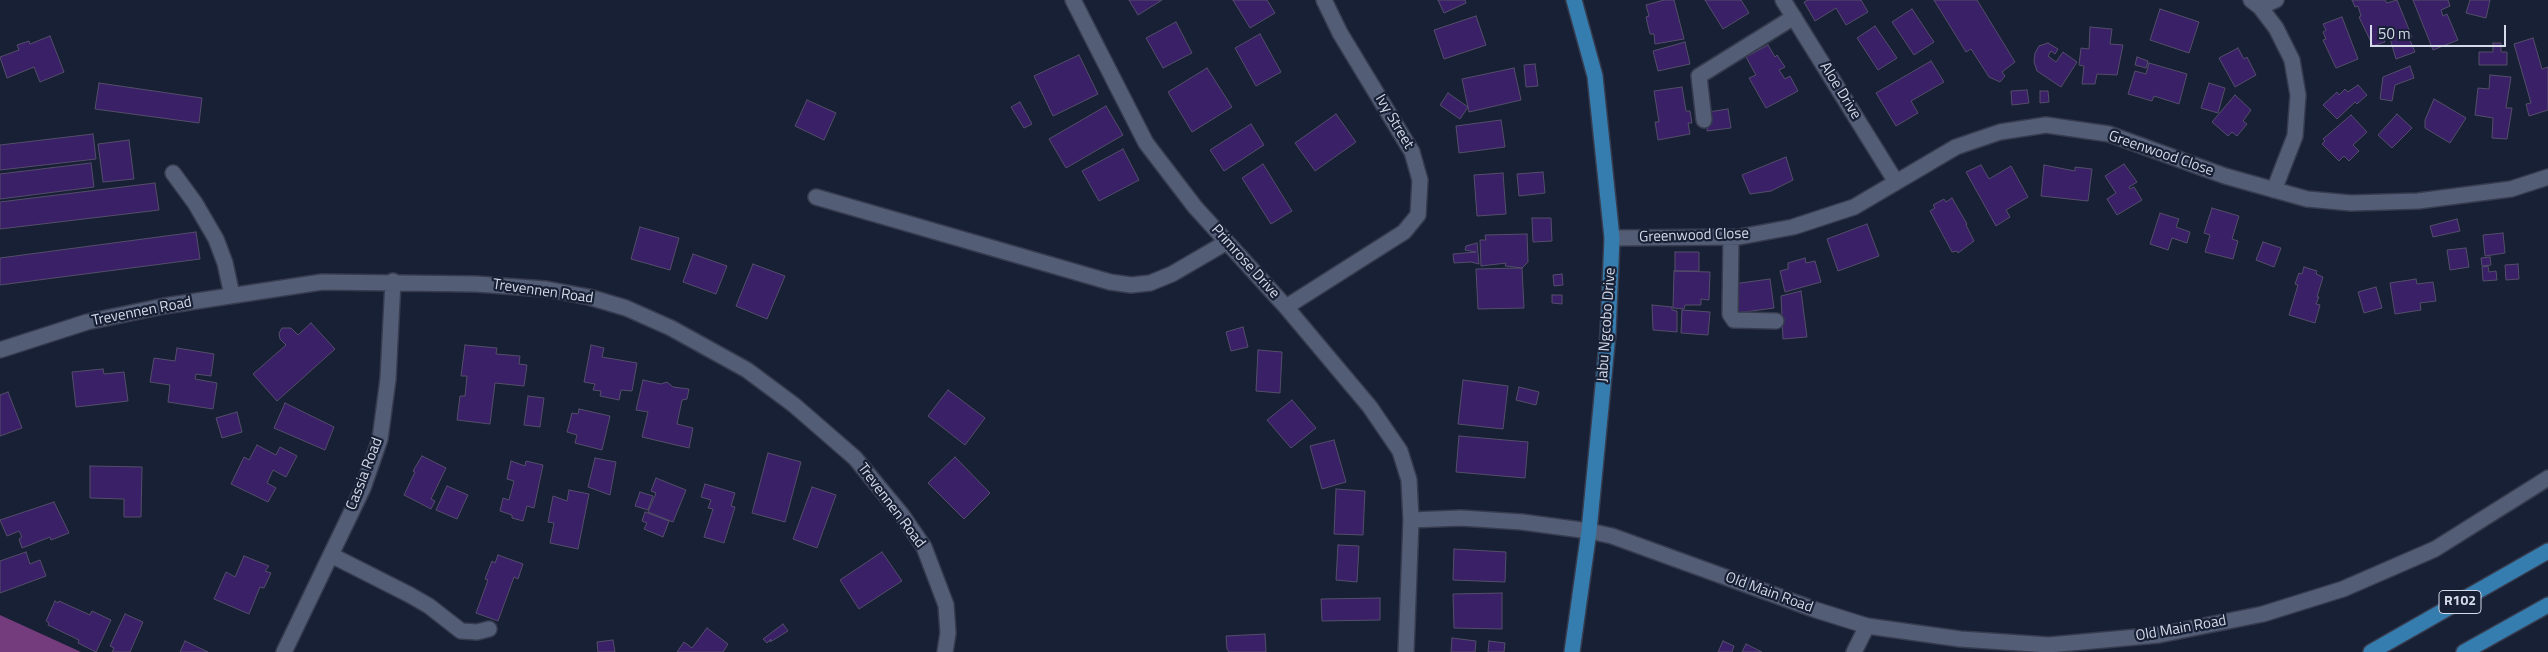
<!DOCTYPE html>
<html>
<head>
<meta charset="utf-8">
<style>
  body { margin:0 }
  #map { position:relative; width:2548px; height:652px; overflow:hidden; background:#182036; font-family:"Titillium Web",sans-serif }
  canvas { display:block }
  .scale { position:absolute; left:2370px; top:25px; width:136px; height:22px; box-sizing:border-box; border:2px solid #d4dae9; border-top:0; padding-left:6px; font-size:15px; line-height:18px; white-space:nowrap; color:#d4dae9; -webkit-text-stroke:4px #182036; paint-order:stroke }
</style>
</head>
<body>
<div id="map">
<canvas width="2548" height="652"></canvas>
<div class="scale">50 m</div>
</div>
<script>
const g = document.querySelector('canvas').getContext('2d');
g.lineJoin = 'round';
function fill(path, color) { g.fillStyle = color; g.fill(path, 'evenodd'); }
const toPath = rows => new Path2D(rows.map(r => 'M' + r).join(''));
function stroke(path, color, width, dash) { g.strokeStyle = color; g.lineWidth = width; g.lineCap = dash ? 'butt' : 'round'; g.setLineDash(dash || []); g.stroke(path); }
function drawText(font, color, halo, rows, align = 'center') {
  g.font = font + ' "Titillium Web",sans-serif'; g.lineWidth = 4.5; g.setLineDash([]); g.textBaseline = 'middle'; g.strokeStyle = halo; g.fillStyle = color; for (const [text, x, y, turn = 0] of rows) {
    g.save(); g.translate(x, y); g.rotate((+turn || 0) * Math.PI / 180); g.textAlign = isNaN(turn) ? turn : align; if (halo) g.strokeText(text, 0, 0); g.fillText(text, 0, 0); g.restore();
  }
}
const forest = toPath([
  [0,615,81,652,0,652]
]);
const building = toPath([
  [1129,0,1162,0,1138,15,1129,0],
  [1233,0,1267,0,1275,13,1250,28,1233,0],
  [1438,0,1465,0,1466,3,1444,13,1438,0],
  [1664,0,1674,0,1684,39,1655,44,1654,34,1650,34,1648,26,1646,17,1649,16,1646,5,1664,0],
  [1705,0,1741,0,1749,13,1723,29,1705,0],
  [1808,0,1861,0,1868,12,1846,25,1836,8,1815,21,1804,2,1808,0],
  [1934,0,1977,0,2015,62,2002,72,2005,76,2000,82,1989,77,1971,49,1966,52,1934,0],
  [2352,0,2385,0,2387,3,2397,0,2412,37,2409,38,2415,52,2396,59,2389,35,2383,37,2385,42,2373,46,2359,17,2361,16,2358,6,2355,7,2352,0],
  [2413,0,2448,0,2450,6,2441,10,2443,16,2447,14,2458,40,2433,50,2413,0],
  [2470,0,2490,0,2486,18,2466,13,2470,0],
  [1912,9,1934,42,1914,55,1892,22,1912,9],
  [2160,9,2199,22,2189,53,2150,40,2160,9],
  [1476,16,1486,45,1444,59,1434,30,1476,16],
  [2342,17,2358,59,2336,68,2323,40,2326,39,2323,32,2326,30,2323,24,2342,17],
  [1176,22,1192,53,1163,68,1146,38,1176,22],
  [1875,26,1897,58,1878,70,1857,38,1875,26],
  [2090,27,2112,29,2110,44,2123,45,2117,75,2097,74,2095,84,2082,84,2084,66,2079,65,2081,48,2089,49,2090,27],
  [1260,34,1281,72,1256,86,1235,48,1260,34],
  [50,36,64,72,40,82,34,67,7,78,0,57,19,50,17,45,29,41,30,44,50,36],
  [2533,38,2542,69,2548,67,2548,110,2529,116,2526,104,2531,103,2514,44,2533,38],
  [1685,42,1690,64,1658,71,1653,51,1685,42],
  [2048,43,2058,49,2055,54,2051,51,2048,56,2056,62,2063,52,2077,62,2061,87,2037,71,2034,62,2035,53,2039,46,2048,43],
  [2493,43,2501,43,2501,52,2507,52,2507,65,2479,65,2479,52,2493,52,2493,43],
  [1768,45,1775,57,1777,55,1785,67,1779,70,1785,79,1790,76,1798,91,1766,108,1749,78,1756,75,1746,57,1768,45],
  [2238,48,2244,59,2247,57,2256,75,2235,87,2219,58,2238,48],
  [1079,55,1098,94,1053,116,1034,76,1079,55],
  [2137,57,2148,61,2146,68,2135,65,2137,57],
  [1931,61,1944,82,1911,101,1918,113,1896,126,1876,93,1931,61],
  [2149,63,2187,74,2179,104,2154,96,2152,101,2128,94,2135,71,2146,74,2149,63],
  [1535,64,1538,86,1526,87,1524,65,1535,64],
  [2410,66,2414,78,2395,85,2392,101,2380,99,2383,77,2410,66],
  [1207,68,1232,107,1192,132,1168,92,1207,68],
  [1514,68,1521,100,1469,112,1462,79,1514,68],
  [2490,75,2511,77,2506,108,2512,108,2507,139,2492,138,2493,118,2475,115,2478,88,2489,89,2490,75],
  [99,83,202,98,199,123,95,109,99,83],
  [2209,83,2225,88,2218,113,2201,108,2209,83],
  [2358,85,2367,95,2357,104,2355,102,2337,119,2323,105,2337,92,2339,95,2345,89,2348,92,2358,85],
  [1682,87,1686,111,1690,111,1692,123,1688,123,1690,134,1658,140,1655,122,1659,122,1654,91,1682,87],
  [2027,90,2029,103,2012,105,2011,91,2027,90],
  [2040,91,2048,91,2049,102,2040,103,2040,91],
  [1448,93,1468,107,1460,119,1440,105,1448,93],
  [2235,95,2251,110,2243,121,2247,124,2237,136,2232,132,2228,136,2212,122,2235,95],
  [2434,99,2466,118,2450,143,2425,128,2425,120,2434,99],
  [807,100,836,113,824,140,795,126,807,100],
  [1020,102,1032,124,1024,128,1011,107,1020,102],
  [1106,106,1123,135,1066,168,1049,139,1106,106],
  [1728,109,1731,128,1707,131,1708,112,1728,109],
  [1336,114,1356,142,1315,171,1295,143,1336,114],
  [2397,114,2412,128,2392,148,2378,135,2397,114],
  [2351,115,2367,132,2353,145,2359,151,2349,161,2344,156,2339,161,2322,144,2325,141,2323,139,2351,115],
  [1501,120,1505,147,1459,153,1456,126,1501,120],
  [1251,124,1264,145,1224,171,1210,150,1251,124],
  [93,134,96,159,0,170,0,145,93,134],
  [129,140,134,179,103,182,98,144,129,140],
  [1123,149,1139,180,1099,201,1082,171,1123,149],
  [1786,157,1793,180,1771,191,1750,194,1742,175,1786,157],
  [91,163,94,187,0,199,0,174,91,163],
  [1263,164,1292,211,1271,224,1242,178,1263,164],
  [2124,164,2137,182,2129,187,2130,189,2134,187,2142,200,2117,215,2107,199,2116,193,2105,176,2124,164],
  [1981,165,1989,179,2011,166,2028,197,2006,210,2010,217,1996,226,1966,172,1981,165],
  [2044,165,2075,171,2075,167,2092,169,2088,201,2041,196,2044,165],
  [1543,172,1545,193,1519,196,1517,174,1543,172],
  [1503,173,1506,214,1477,216,1474,175,1503,173],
  [155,183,159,210,0,229,0,202,155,183],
  [1952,198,1967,224,1966,225,1974,241,1958,253,1957,251,1952,252,1930,211,1935,208,1933,205,1944,199,1946,202,1952,198],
  [2212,208,2239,216,2232,239,2238,241,2233,259,2205,252,2210,235,2204,233,2212,208],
  [2160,213,2179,219,2176,227,2190,232,2187,243,2172,238,2168,250,2150,244,2160,213],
  [1532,218,1551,218,1552,241,1533,242,1532,218],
  [2457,219,2460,231,2433,237,2430,226,2457,219],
  [1867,224,1879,256,1838,271,1827,239,1867,224],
  [640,227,679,238,670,270,631,259,640,227],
  [196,232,200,259,0,285,0,258,196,232],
  [2503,233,2505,253,2485,256,2483,235,2503,233],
  [1527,234,1528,262,1522,268,1505,266,1506,263,1481,266,1480,240,1486,240,1485,235,1527,234],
  [2263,242,2281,248,2274,267,2256,260,2263,242],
  [1477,243,1479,264,1471,262,1454,263,1453,254,1476,252,1465,250,1466,246,1477,243],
  [2466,248,2469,267,2450,270,2447,250,2466,248],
  [1675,252,1699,252,1699,271,1675,271,1675,252],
  [693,254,727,266,716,294,683,282,693,254],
  [2490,257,2491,265,2482,266,2481,258,2490,257],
  [1805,258,1806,263,1815,261,1821,282,1785,292,1780,271,1788,269,1788,263,1805,258],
  [753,264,785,276,767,319,736,306,753,264],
  [2518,264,2519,279,2506,280,2505,265,2518,264],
  [2488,266,2489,272,2496,271,2497,280,2483,281,2482,267,2488,266],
  [2304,267,2317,271,2316,274,2323,277,2317,297,2319,297,2316,304,2320,305,2315,323,2289,315,2298,285,2295,284,2299,273,2302,274,2304,267],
  [1522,268,1524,308,1478,309,1476,269,1522,268],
  [1674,271,1710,272,1709,300,1701,299,1701,305,1685,305,1684,309,1673,308,1674,271],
  [1562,274,1563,285,1554,286,1553,275,1562,274],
  [1770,279,1774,308,1737,313,1733,284,1770,279],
  [2416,279,2417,284,2433,282,2436,301,2420,303,2421,310,2395,314,2390,283,2416,279],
  [2376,287,2382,308,2364,313,2358,292,2376,287],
  [1801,291,1807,337,1783,339,1781,296,1801,291],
  [1552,295,1562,295,1562,304,1552,303,1552,295],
  [1652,305,1672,307,1672,310,1677,311,1677,332,1653,330,1652,305],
  [1682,310,1710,312,1708,335,1681,333,1682,310],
  [311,323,335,349,277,401,253,374,286,345,280,339,279,333,282,328,291,328,298,335,311,323],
  [1243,327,1248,347,1231,351,1226,332,1243,327],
  [465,345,497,348,496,354,520,356,519,364,527,365,524,386,495,383,490,424,457,420,460,396,465,396,467,376,461,376,465,345],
  [591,345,604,348,602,357,637,363,632,391,621,390,619,400,600,396,601,391,593,390,595,384,584,382,591,345],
  [177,348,214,354,211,376,196,374,195,379,217,383,213,409,168,402,170,385,150,382,154,358,175,361,177,348],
  [1258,350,1282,352,1280,393,1256,391,1258,350],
  [103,369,104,374,124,372,128,401,76,407,72,372,103,369],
  [643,380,661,384,667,382,673,387,689,389,687,399,682,400,677,424,693,428,689,448,642,437,648,412,636,410,643,380],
  [1463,380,1508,386,1503,429,1458,424,1463,380],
  [1519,387,1539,392,1536,405,1516,400,1519,387],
  [948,390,985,418,965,445,928,416,948,390],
  [8,392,22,428,0,436,0,395,8,392],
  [528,396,544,398,540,427,524,425,528,396],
  [1292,400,1316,428,1291,448,1267,420,1292,400],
  [285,403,334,427,325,450,274,428,285,403],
  [579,409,610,416,602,450,575,443,577,435,567,432,572,413,578,414,579,409],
  [237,412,242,432,222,438,216,418,237,412],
  [1459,436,1528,442,1525,478,1456,472,1459,436],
  [1334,440,1346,482,1322,489,1310,446,1334,440],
  [257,445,276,455,280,447,297,456,286,477,273,470,267,483,276,488,268,502,231,484,244,457,249,460,257,445],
  [768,453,801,462,785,522,752,513,768,453],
  [422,456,446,468,431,499,435,501,431,509,404,495,415,472,413,471,422,456],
  [955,457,990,493,964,519,928,483,955,457],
  [595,458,616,462,610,495,588,487,595,458],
  [511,461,525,466,526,461,543,465,534,508,527,506,523,521,512,518,512,515,500,511,503,498,509,500,514,481,507,479,511,461],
  [90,466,142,467,141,517,124,517,124,499,90,498,90,466],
  [656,478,686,490,673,522,648,512,656,493,651,491,656,478],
  [705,484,735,493,731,506,735,507,724,543,704,537,713,509,708,508,711,500,701,497,705,484],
  [447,486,468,495,457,519,436,510,447,486],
  [812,487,836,495,817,548,793,539,812,487],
  [1336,489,1365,491,1363,535,1334,534,1336,489],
  [569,490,589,494,578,549,550,543,554,523,548,522,553,496,567,501,569,490],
  [640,492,653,496,648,510,635,506,640,492],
  [54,502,69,533,51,540,50,537,22,548,19,539,22,537,19,531,7,536,0,520,54,502],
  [645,512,669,521,663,537,644,529,647,523,642,521,645,512],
  [1338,545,1359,546,1357,582,1336,580,1338,545],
  [1454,549,1506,552,1505,582,1453,580,1454,549],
  [26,552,30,564,40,560,46,576,0,593,0,561,26,552],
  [882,552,902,581,859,609,840,580,882,552],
  [498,555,523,564,518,579,514,577,498,621,476,613,488,580,485,579,492,561,495,563,498,555],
  [244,556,269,566,265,571,271,573,264,588,260,587,249,614,214,599,226,572,235,577,244,556],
  [1502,593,1502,629,1454,628,1453,594,1502,593],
  [1380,598,1380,620,1322,621,1321,599,1380,598],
  [55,601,58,603,59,601,90,615,92,611,111,620,96,652,78,643,79,640,48,625,49,623,46,621,55,601],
  [125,614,143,622,130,652,112,652,114,648,110,646,125,614],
  [783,624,788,631,770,642,771,639,767,643,763,639,783,624],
  [707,628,728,644,723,652,677,652,684,642,692,648,707,628],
  [1265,634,1266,652,1229,652,1227,649,1226,636,1265,634],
  [1452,638,1476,641,1475,652,1451,652,1452,638],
  [613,640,615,652,598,652,597,642,613,640],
  [185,641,208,652,180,652,185,641],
  [1489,641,1505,643,1504,652,1488,652,1489,641],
  [1723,641,1734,646,1732,652,1718,652,1723,641],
  [1746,644,1762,652,1742,652,1746,644]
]);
const minor = toPath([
  [1073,0,1146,143,1195,207,1286,307,1370,407,1400,451,1409,480,1411,520,1406,652],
  [1783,0,1896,182],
  [2251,0,2260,7,2276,28,2292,60,2298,95,2295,136,2274,190],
  [2260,7,2276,0],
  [1704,120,1699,76,1794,17],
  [173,173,195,203,216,239,225,263,232,295],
  [816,197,1110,282,1131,285,1150,283,1172,274,1227,242],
  [1612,238,1739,237,1793,227,1854,207,1956,147,2000,132,2046,125,2109,134,2225,176,2307,199,2351,203,2418,201,2511,189,2548,177],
  [1731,238,1730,314,1734,320,1776,321],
  [1286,307,1404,232,1418,215,1420,180,1412,152,1340,33,1324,0],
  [0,350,87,322,164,306,322,282,476,284,546,289,589,297,626,308,671,328,747,370,794,405,855,458,902,515,924,547,946,605,948,633,945,652],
  [1411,520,1461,518,1522,522,1589,531,1612,536,1816,610,1867,626,1960,639,2049,645,2159,635,2263,614,2343,589,2435,549,2548,478],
  [331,555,410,595,429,606,461,631,477,632,489,629],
  [284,652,363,488,380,439,388,379,393,281],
  [1854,652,1867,626]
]);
const major = toPath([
  [1572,652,1589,531,1608,334,1612,238,1595,76,1574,0],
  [2371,652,2548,551],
  [2464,652,2548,605]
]);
const shields = [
  [2460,602,42]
];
const shieldNames = [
  ["R102",2460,602]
];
const streetNames = [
  ["Aloe Drive",1840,91,58],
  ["Ivy Street",1394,122,59],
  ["Greenwood Close",2161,154,19],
  ["Greenwood Close",1694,236,-2],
  ["Primrose Drive",1245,262,48],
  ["Trevennen Road",543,292,8],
  ["Trevennen Road",142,312,-11],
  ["Jabu Ngcobo Drive",1607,325,-86],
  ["Cassia Road",365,474,-69],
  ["Trevennen Road",891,506,53],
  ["Old Main Road",1769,593,20],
  ["Old Main Road",2181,629,-10]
];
fill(forest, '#743c7c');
fill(building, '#392067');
stroke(building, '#544e69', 1);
stroke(minor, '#363b4e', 18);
stroke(major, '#363b4e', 18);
stroke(minor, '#535d76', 15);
stroke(major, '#367daf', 15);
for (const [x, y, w] of shields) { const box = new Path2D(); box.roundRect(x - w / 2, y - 11.5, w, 23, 4); g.fillStyle = '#182036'; g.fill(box); stroke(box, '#d4dae9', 1); }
drawText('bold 14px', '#d4dae9', null, shieldNames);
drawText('15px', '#d4dae9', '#182036', streetNames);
</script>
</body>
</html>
